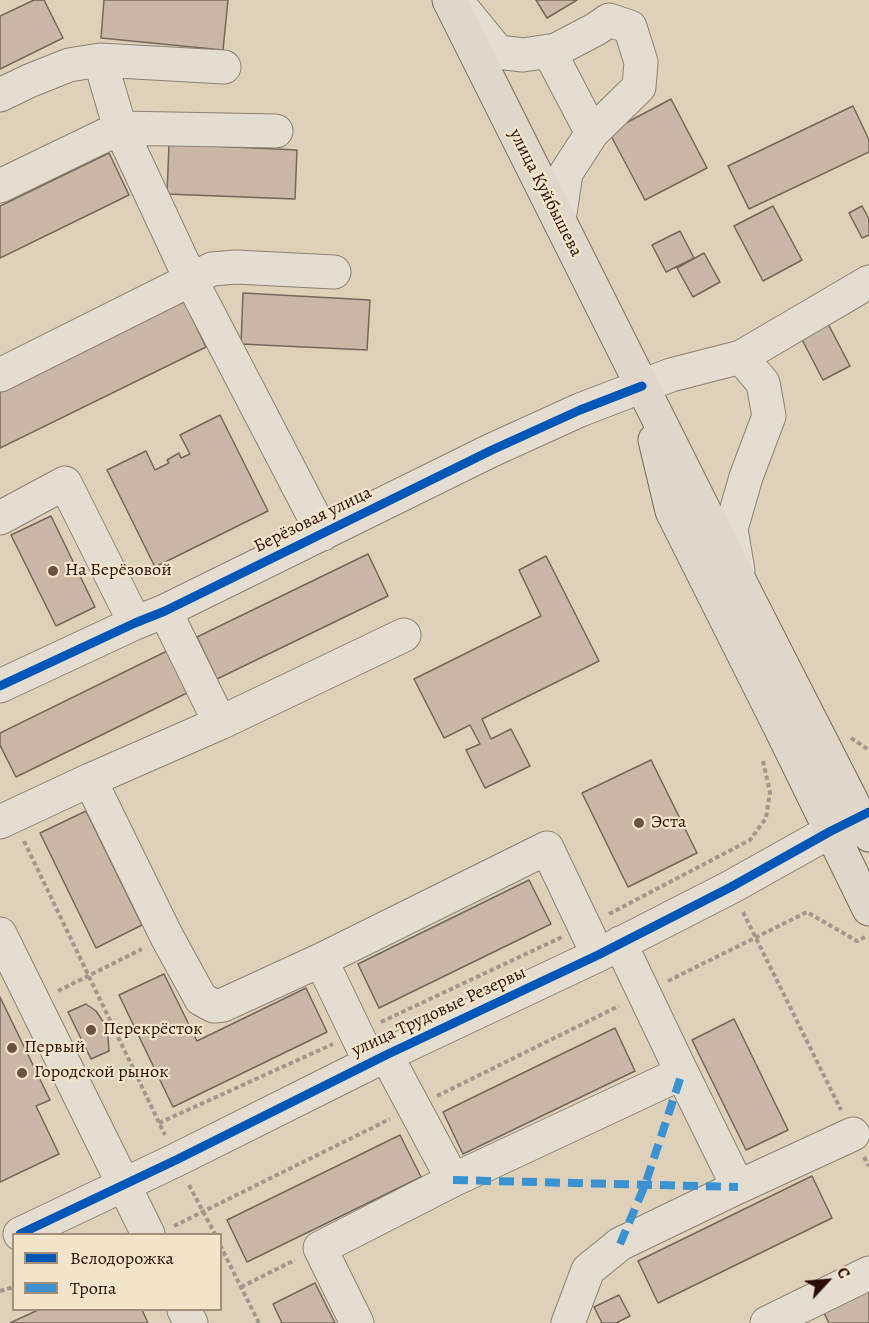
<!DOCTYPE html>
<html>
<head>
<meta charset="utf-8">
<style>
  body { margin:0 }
  #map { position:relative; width:869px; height:1323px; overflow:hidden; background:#ddd1ba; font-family:Alegreya,serif }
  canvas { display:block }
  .legend { position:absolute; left:12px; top:1233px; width:210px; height:78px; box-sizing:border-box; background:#f2e4c9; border:2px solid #a28e7a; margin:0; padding:8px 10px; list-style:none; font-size:18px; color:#2a0d04 }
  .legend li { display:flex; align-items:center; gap:12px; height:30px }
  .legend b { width:30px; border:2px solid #a28e7a }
  .north { position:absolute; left:797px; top:1251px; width:60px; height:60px; -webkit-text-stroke:4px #f2e4c9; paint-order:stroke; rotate:64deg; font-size:16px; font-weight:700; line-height:24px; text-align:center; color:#2a0d04 }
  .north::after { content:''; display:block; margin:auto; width:21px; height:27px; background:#2a0d04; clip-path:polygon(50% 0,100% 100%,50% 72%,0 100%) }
</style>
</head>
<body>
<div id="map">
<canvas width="869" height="1323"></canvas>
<ul class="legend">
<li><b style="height:8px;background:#0057b8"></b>Велодорожка</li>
<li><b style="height:8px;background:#3c92d1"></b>Тропа</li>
</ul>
<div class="north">С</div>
</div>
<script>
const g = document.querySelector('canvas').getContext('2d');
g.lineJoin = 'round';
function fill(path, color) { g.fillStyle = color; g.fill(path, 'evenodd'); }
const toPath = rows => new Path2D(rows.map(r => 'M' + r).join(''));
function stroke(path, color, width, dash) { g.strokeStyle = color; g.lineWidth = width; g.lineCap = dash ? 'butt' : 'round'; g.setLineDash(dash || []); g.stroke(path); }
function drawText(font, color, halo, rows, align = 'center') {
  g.font = font + ' Alegreya,serif'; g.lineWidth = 4.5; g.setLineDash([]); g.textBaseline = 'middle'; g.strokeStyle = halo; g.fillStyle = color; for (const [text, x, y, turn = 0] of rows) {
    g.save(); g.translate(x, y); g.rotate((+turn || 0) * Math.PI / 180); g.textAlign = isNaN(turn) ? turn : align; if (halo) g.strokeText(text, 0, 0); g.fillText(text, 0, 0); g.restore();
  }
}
const building = toPath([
  [34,0,44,0,63,38,0,69,0,16,34,0],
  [104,0,228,0,223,50,101,38,104,0],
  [536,0,577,0,547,18,536,0],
  [671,99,707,168,645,200,609,132,671,99],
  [853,106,869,140,869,152,749,209,728,166,853,106],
  [169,144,297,150,295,199,167,194,169,144],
  [109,153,129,195,0,258,0,206,109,153],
  [773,206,802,260,763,281,734,226,773,206],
  [862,206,869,219,869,235,862,238,849,213,862,206],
  [680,231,694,258,666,272,652,245,680,231],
  [704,253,720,282,693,297,677,268,704,253],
  [243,293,370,300,367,350,241,344,243,293],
  [184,301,206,347,0,448,0,390,184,301],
  [824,316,850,366,823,380,797,330,824,316],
  [220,415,268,511,155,567,107,470,146,451,155,470,169,463,167,460,179,453,181,458,190,454,180,435,220,415],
  [51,516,95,607,56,626,11,535,51,516],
  [368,554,388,596,217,679,197,637,368,554],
  [546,556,599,661,482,719,491,739,511,729,530,766,485,788,466,750,480,744,470,725,444,738,414,679,541,616,519,570,546,556],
  [167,651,187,693,16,777,0,745,0,733,167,651],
  [651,760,697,853,628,887,582,793,651,760],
  [86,811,142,925,96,948,40,833,86,811],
  [529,880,551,924,379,1008,358,964,529,880],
  [164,974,197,1041,306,988,327,1032,173,1107,119,995,164,974],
  [0,997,50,1100,36,1106,59,1154,0,1182,0,997],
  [86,1004,96,1011,104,1023,108,1037,109,1051,91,1059,68,1012,86,1004],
  [734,1019,788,1130,746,1150,692,1040,734,1019],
  [615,1028,635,1071,463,1154,443,1112,615,1028],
  [400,1135,421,1177,247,1262,227,1220,400,1135],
  [812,1176,832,1218,658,1303,638,1261,812,1176],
  [315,1283,335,1323,282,1323,273,1304,315,1283],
  [869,1290,869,1323,829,1323,823,1311,869,1290],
  [619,1295,630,1316,616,1323,602,1323,594,1307,619,1295],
  [38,1310,142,1310,148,1323,10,1323,38,1310]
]);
const path = toPath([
  [851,738,869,750],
  [24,841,165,1135],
  [743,912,841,1110],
  [609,914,750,840,766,818,770,792,763,761],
  [668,981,807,912,857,941,867,936],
  [58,991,142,949],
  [381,1022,562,937],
  [437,1096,619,1006],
  [159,1123,333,1044],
  [864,1157,869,1166],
  [189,1185,215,1234],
  [174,1226,390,1119],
  [220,1245,259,1323],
  [241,1287,295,1260],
  [0,1291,14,1287]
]);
const minor = toPath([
  [458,3,498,52,523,55,556,50,596,29,609,20,630,27,641,62,639,87,592,133,566,173,559,220],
  [549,51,592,133],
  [100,60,120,128,191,280,323,534],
  [0,95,29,81,69,65,100,60,224,67],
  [0,186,120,128,276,131],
  [0,375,212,269,236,267,334,272],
  [0,518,65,483,135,623],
  [738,571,731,529,746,477,769,416,763,383,741,357],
  [165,611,220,723],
  [0,686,135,623,165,611,492,450,580,410,671,375,741,357,869,282],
  [90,780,220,723,404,635],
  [0,822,90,780,167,937,201,999,214,1006,223,1005,321,960,370,1062],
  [0,934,148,1234],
  [620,943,682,1073],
  [321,960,547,848,598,955],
  [453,1180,682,1073,738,1187,853,1134],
  [20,1234,176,1160,386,1055,598,955,731,887,831,831,857,819],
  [184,1310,191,1323],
  [357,1323,320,1248,453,1180,386,1055],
  [568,1323,588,1270,620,1244,738,1187],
  [767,1323,869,1273]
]);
const major = toPath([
  [449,0,740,582,869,835],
  [655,440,672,511,781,729,869,909]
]);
const quiet = toPath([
  [453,1180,738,1187],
  [620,1244,645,1185,682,1073]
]);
const cycleway = toPath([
  [0,686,135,623,165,611,492,450,580,410,642,386],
  [20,1234,176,1160,386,1055,598,955,731,887,831,831,869,812]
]);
const markers = [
  [53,571,6,"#695244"],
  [639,823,6,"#695244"],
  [91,1030,6,"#695244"],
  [12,1048,6,"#695244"],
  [22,1073,6,"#695244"]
];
const streetNames = [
  ["улица Куйбышева",545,193,63],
  ["Берёзовая улица",313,520,-26],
  ["улица Трудовые Резервы",439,1012,-25]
];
const poiNames = [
  ["На Берёзовой",65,571],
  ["Эста",651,823],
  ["Перекрёсток",103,1030],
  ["Первый",24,1048],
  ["Городской рынок",34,1073]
];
fill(building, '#c9b8a8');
stroke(building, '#74685c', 1.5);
stroke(minor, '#8d8275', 35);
stroke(major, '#74685c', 35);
stroke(path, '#a0988f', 4, [4.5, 3]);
stroke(minor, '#e4ded2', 33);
stroke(major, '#dfd8ca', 33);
stroke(quiet, '#3c92d1', 8, [15, 8]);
stroke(cycleway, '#0057b8', 9);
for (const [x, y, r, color] of markers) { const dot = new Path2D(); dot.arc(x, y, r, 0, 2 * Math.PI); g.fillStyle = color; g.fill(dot); stroke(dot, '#f2e4c9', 2); }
drawText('18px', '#2a0d04', '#f2e4c9', streetNames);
drawText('18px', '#2a0d04', '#f2e4c9', poiNames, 'left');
</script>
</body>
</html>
